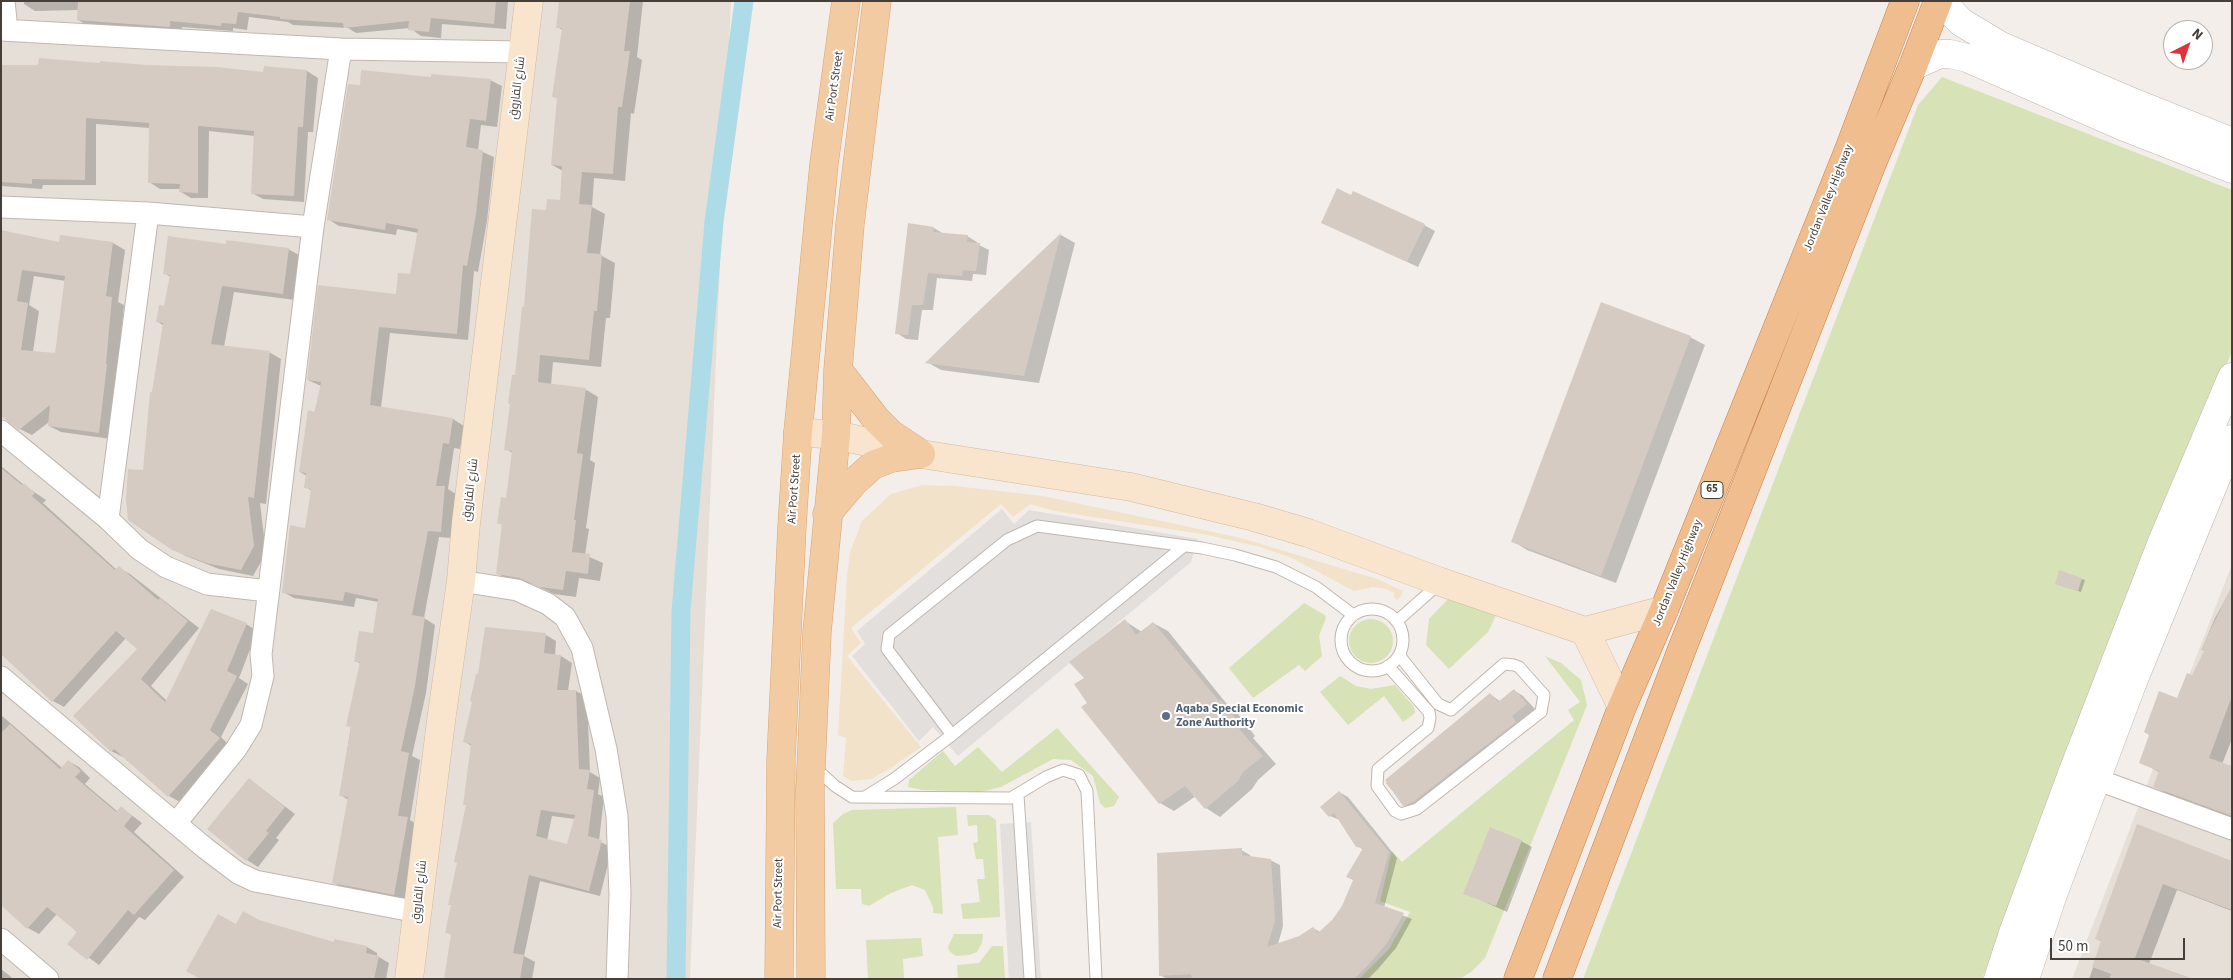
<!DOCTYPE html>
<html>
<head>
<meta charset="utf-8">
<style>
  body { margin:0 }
  #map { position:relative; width:2233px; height:980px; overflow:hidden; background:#f3eee9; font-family:"Source Sans 3",sans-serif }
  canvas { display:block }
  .frame { position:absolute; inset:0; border:2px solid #463e38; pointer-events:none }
  .north { position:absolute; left:2163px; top:20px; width:50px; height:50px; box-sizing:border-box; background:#fff; border:1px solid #b5b2af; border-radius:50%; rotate:41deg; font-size:14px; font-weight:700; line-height:20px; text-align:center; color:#463e38 }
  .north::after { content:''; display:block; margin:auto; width:18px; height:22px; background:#e2313b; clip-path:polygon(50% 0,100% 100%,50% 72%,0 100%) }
  .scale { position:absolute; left:2050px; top:938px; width:135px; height:22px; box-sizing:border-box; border:2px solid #463e38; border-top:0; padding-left:6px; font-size:15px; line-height:18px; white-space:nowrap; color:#463e38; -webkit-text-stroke:4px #fff; paint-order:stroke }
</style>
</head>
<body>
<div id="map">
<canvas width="2233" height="980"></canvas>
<div class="frame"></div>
<div class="north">N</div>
<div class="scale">50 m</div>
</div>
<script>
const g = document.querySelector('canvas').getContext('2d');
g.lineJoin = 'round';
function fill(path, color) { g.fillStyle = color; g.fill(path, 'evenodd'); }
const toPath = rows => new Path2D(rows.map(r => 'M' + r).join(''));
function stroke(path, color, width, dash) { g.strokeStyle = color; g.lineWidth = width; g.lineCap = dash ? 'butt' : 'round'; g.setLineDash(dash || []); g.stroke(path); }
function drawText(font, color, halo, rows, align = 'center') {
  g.font = font + ' "Source Sans 3",Cairo,sans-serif'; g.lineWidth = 4; g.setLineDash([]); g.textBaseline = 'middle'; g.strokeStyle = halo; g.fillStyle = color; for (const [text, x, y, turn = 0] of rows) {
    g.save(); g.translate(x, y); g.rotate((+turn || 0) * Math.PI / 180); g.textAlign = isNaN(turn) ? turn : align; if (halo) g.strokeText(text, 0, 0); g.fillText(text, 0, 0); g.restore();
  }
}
const residential = toPath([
  [1,1,731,1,690,979,1,979],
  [2232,564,2232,979,2072,979]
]);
const green = toPath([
  [1942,77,2232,190,2232,351,1982,979,1583,979,1918,105],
  [1451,596,1496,615,1488,632,1449,669,1426,645,1429,619],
  [1304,603,1325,615,1326,618,1319,636,1322,656,1305,671,1299,665,1253,698,1229,668],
  '1349 641a22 22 0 1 1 44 0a22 22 0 1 1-44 0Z',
  [1545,656,1561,663,1581,680,1587,705,1485,958,1471,972,1460,979,1359,979,1389,949,1410,912,1380,901,1392,851,1402,862,1574,720,1568,710,1580,702],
  [1340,676,1356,686,1371,689,1395,685,1414,707,1415,713,1403,722,1384,696,1348,725,1320,692],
  [1057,728,1119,797,1114,806,1105,808,1100,803,1093,776,1071,760,1053,759,1001,787,980,792,922,790,908,787,909,780,943,751,955,766,978,747,1002,772],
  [956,807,958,835,938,837,943,914,933,913,933,907,925,890,912,885,891,893,869,906,862,904,861,889,836,889,833,823,843,814,852,810],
  [967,815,989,815,996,820,1000,917,963,919,961,904,980,902,977,879,985,879,983,859,976,859,973,843,978,842,977,825,968,826],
  [954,934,983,934,982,943,977,952,969,955,956,956,949,951,948,947],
  [921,938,923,956,903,959,904,979,868,979,866,940],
  [992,946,1003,946,1005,979,958,979,957,965,979,963]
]);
const sand = toPath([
  [923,485,955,486,1043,496,1241,538,1377,579,1403,591,1402,595,1397,600,1394,597,1394,593,1386,589,1373,587,1354,591,1292,558,1260,547,1208,535,1055,511,1030,504,1013,517,1001,504,851,628,861,643,847,656,921,747,891,768,871,779,852,781,843,776,846,738,838,735,847,577,850,552,862,521,891,494]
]);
const parking = toPath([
  [1002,509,1014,524,1029,510,1198,539,1191,562,958,756,933,727,919,741,852,656,865,644,857,631],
  [1031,822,1041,979,1009,979,1000,824]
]);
const shadow = toPath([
  [24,1,508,1,506,29,442,24,441,38,421,36,410,28,356,33,348,28,293,25,288,22,249,17,247,30,233,28,233,31,182,27,181,33,89,26,78,20,78,10,35,11,24,4],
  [560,1,643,1,637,57,642,60,634,114,631,113,625,181,594,178,592,207,605,214,600,255,615,263,610,318,606,318,601,367,553,362,551,385,585,389,598,397,590,460,595,463,586,528,589,529,585,555,603,563,600,581,579,578,576,597,554,594,533,584,510,581,497,573,503,525,499,523,507,500,513,453,506,449,526,309,548,212,561,201,563,171,552,165,558,99,553,96,563,30,557,27],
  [1,67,265,73,265,68,307,71,318,78,313,132,308,132,304,202,263,199,252,193,255,136,209,131,208,198,191,198,181,192,181,189,160,189,149,182,150,128,96,124,96,185,43,185,42,189,1,186],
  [432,79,490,80,502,86,497,127,481,125,478,150,494,157,487,221,478,272,474,271,468,340,390,333,381,408,453,419,464,426,460,449,454,448,448,489,456,494,451,538,439,537,424,618,435,625,426,693,412,756,420,760,410,820,418,825,405,900,344,889,333,882,349,800,340,795,361,664,356,661,374,635,379,602,356,598,354,607,294,598,283,592,306,529,312,491,306,487,307,476,300,472,321,386,308,380,397,295,412,276,419,233,397,229,396,235,339,226,328,219,361,86],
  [1424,225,1435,231,1418,267,1334,228],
  [934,228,944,234,967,236,977,242,977,244,989,250,986,275,973,274,972,281,937,278,933,310,922,310,918,340,906,339,897,333],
  [1,231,60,243,113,243,125,250,118,302,124,305,111,439,61,432,49,426,49,422,32,435,20,429],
  [34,276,66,281,56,354,33,352,39,311,29,305],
  [1061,235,1075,243,1039,383,941,370,927,362],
  [227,245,288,249,301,256,295,300,234,292,224,347,269,352,281,359,266,504,260,503,266,553,253,576,219,569,186,556,173,549,144,471,154,393,164,326,157,321,165,307,171,277,164,273],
  [1690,337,1705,345,1616,583,1527,550,1513,541],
  [1,466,24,485,46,500,43,503,117,570,119,568,130,574,199,628,151,686,167,701,246,624,257,631,239,678,248,684,221,737,230,746,180,802,169,796,124,756,123,757,111,751,139,649,126,638,64,707,53,701,1,652],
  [2082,579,2085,580,2081,592,2059,585],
  [2232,587,2232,739,2222,764,2232,767,2232,818,2168,794,2154,786,2159,772,2140,762,2193,677,2205,651,2202,649,2215,618],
  [1125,621,1142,632,1153,623,1168,631,1230,708,1235,710,1255,736,1253,738,1276,764,1258,780,1252,789,1220,817,1206,808,1196,796,1174,811,1160,803,1089,703,1086,678],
  [546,635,556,641,555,655,561,656,572,663,568,691,576,691,587,697,590,772,600,778,598,794,604,797,599,841,612,848,600,896,540,881,524,956,535,962,532,979,445,979,452,935,447,932,468,806,464,804,472,746,465,742],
  [552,816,575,819,568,845,547,840],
  [1515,691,1523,696,1535,709,1413,810,1404,805,1386,783,1490,694,1501,702],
  [1,715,62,768,68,761,79,767,90,778,85,784,118,812,122,808,142,823,134,832,184,877,145,920,139,917,99,965,69,943,78,931,57,914,39,934,28,928,1,903],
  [249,779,295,814,276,838,279,840,258,867,247,860,209,829],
  [1339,792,1348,797,1397,858,1384,908,1412,919,1396,948,1378,969,1368,979,1167,979,1160,975,1241,850,1250,855,1251,858,1270,860,1280,865,1283,926,1278,944,1299,938,1313,928,1320,932,1333,921,1344,906,1355,880,1364,850,1357,846,1340,820,1330,816],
  [2137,826,2232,862,2232,911,2177,890,2149,964,2192,979,2089,979,2102,942,2097,939],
  [1521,841,1532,847,1507,912,1465,893],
  [258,921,334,943,367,947,377,953,377,956,389,963,386,979,202,979,236,926],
  [1,969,10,976,13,979,1,979]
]);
const canal = toPath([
  [676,979,681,611,714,222,744,1]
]);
const building = toPath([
  [78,1,496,1,494,24,431,18,429,32,408,30,409,21,344,28,343,23,280,19,280,17,238,12,236,24,222,23,221,26,170,21,170,27,77,20],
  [559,1,630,1,624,51,630,51,622,107,618,107,613,174,582,172,579,204,592,205,587,253,602,254,597,311,594,311,589,360,540,355,538,382,586,388,577,453,583,454,574,520,576,520,572,552,590,554,588,574,566,571,563,590,540,587,519,578,496,574,502,524,497,524,501,497,506,498,512,451,504,450,510,404,508,403,512,375,515,375,522,307,524,307,532,209,546,210,547,199,560,200,562,166,551,165,557,98,552,97,562,28,556,28],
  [39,58,100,63,100,61,146,65,216,67,263,72,264,66,307,70,303,127,298,127,294,196,251,194,254,131,198,126,198,193,179,192,180,184,148,183,149,123,86,118,85,180,32,179,32,184,1,182,1,65,38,65],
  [361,70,431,77,431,74,491,79,486,121,470,119,466,147,483,150,476,214,467,266,463,265,457,334,379,327,370,405,453,418,449,444,443,443,436,486,445,486,441,532,428,531,412,615,425,617,415,686,401,751,409,753,398,816,408,817,394,895,332,883,348,797,339,796,351,727,346,726,360,662,354,662,359,631,373,633,378,599,345,592,343,601,282,593,290,525,305,528,311,489,304,488,306,473,299,472,308,410,315,412,321,382,307,380,318,285,396,294,398,273,410,274,418,229,386,223,385,230,327,220,348,84,360,85],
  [1337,188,1351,195,1353,191,1425,224,1407,262,1321,223],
  [908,223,934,227,933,232,968,235,967,242,980,243,976,271,963,270,962,276,928,273,923,305,912,305,908,335,895,334],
  [1,230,59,242,60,235,113,242,106,296,112,297,106,364,107,364,99,433,48,426,50,405,19,430,1,416],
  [22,270,65,276,55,353,21,350,28,303,17,301],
  [1061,233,1024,376,925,363,967,322],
  [168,236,226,244,226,240,289,248,283,294,222,286,211,344,270,351,254,498,248,497,254,546,241,570,206,563,172,550,128,520,126,498,128,469,143,470,150,392,152,392,163,323,156,322,159,305,164,306,170,275,163,274],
  [1601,302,1691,336,1601,576,1511,542],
  [1,468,22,485,24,483,35,493,32,496,115,570,119,566,158,600,160,598,188,621,141,679,165,702,211,609,247,623,227,671,237,676,210,730,220,738,168,797,114,749,111,752,73,716,137,649,116,631,52,702,1,654],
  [2059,570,2082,578,2078,591,2055,584],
  [2232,585,2232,696,2209,758,2232,766,2232,816,2153,787,2159,771,2139,763,2149,735,2144,732,2159,691,2177,698,2187,673,2192,675,2204,651,2201,650],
  [1125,619,1136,635,1153,622,1219,701,1221,700,1242,727,1239,729,1263,756,1243,772,1238,781,1205,809,1185,786,1159,804,1081,707,1087,703,1074,684,1084,678,1069,662],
  [485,627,546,633,544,653,561,655,557,690,576,690,579,769,590,770,587,789,594,790,588,836,602,840,589,891,529,875,513,953,524,955,520,979,444,979,451,934,445,933,451,905,448,905,457,863,454,862,466,805,463,805,471,744,463,742,472,702,470,701,476,674,478,674],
  [541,810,575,815,567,844,536,836],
  [1514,689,1527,704,1512,716,1516,722,1413,802,1403,806,1385,780,1490,693,1498,702],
  [10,724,60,769,68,760,81,771,75,777,116,812,121,806,132,816,124,826,174,870,134,915,128,910,87,960,67,944,77,932,47,907,27,929,1,905,1,733],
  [249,778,285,807,266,831,269,833,246,861,207,829],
  [1339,791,1389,852,1375,903,1404,913,1387,943,1369,964,1354,979,1192,979,1191,974,1159,976,1157,853,1242,848,1242,855,1271,859,1275,921,1267,947,1299,936,1313,927,1318,933,1332,920,1342,906,1353,880,1346,877,1363,848,1356,847,1334,813,1329,817,1320,807],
  [2137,824,2232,861,2232,910,2163,884,2135,958,2188,977,2188,979,2109,979,2111,974,2092,967,2101,941,2095,939],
  [1490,827,1522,840,1496,906,1463,894],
  [243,911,259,920,334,942,334,939,367,946,366,953,379,956,374,979,200,979,186,971,218,914,236,924]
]);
const service = toPath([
  '1341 640a31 31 0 1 1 62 0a31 31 0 1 1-62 0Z',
  [1397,621,1440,583],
  [1388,666,1429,712,1430,718,1428,728,1378,769,1377,786,1395,811,1401,814,1417,809,1541,712,1544,695,1519,667,1514,665,1504,664,1451,710,1438,704,1399,655],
  [952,735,1184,546],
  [813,766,835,786,852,797,1011,798,1046,777,1063,770,1079,775,1087,791,1096,979],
  [1018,795,1030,979],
  [865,797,894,779,952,735,887,649,889,635,1007,540,1037,526,1202,548,1235,555,1276,567,1316,587,1353,615]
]);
const minor = toPath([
  [4,1,7,30],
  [1,30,341,49,522,52],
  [1,207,148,213,313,227],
  [1,431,108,519,139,549,166,567,207,584,268,591],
  [108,519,148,213],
  [461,581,517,590,548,604,565,617,582,648,606,749,617,816,620,894,617,979],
  [1,677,205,848,238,873,255,881,418,912],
  [2082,774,2232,829],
  [176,823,236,749,251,725,263,676,261,654,313,227,341,49],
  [1,939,48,979]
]);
const tertiary = toPath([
  [1941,1,1961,22,1999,45,2130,101,2232,142],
  [1913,66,1940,54,1950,54,1967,58,2122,126,2232,169],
  [1998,979,2013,933,2073,771,2162,542,2232,377],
  [2025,979,2052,897,2132,684,2232,439]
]);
const secondary = toPath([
  [798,432,836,435,921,454,1131,487,1254,517,1308,533,1441,582,1585,631,1664,610],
  [1585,631,1622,707],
  [409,979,441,721,461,581,466,523,529,1]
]);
const primary = toPath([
  [838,370,876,419,891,434,921,454],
  [827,514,854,482,873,465,892,458,921,454],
  [779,979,781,759,792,526,798,432,824,164,846,1],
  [811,979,810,791,817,632,836,435,838,370,850,224,877,1]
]);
const trunk = toPath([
  [1518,979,1622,707,1664,610,1848,152,1905,1],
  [1557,979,1682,649,1873,161,1913,66,1938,1]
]);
const markers = [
  [1166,716,5,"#5c6f8a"]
];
const shields = [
  [1712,490,22]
];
const shieldNames = [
  ["65",1712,490]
];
const streetNames = [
  ["Air Port Street",835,86,-82],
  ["شارع الفاروق",518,88,-83],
  ["Jordan Valley Highway",1829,198,-68],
  ["Air Port Street",795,489,-86],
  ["شارع الفاروق",471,490,-83],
  ["Jordan Valley Highway",1678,573,-68],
  ["شارع الفاروق",420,892,-84],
  ["Air Port Street",779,893,-89]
];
const serviceNames = [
  ["Aqaba Special Economic",1176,709],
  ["Zone Authority",1176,723]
];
fill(residential, '#e6dfd8');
fill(green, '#d8e2b7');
fill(sand, '#f2e2ca');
fill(parking, '#e2dfdd');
fill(shadow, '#0003');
stroke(canal, '#addce8', 19);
fill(building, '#d6cbc3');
stroke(service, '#c0b7b0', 13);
stroke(minor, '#c0b7b0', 23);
stroke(tertiary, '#c0b7b0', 29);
stroke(secondary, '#d0baa0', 29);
stroke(primary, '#d7a574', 29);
stroke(trunk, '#cc824a', 29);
stroke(service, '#fff', 11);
stroke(minor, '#fff', 21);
stroke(tertiary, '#fff', 28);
stroke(secondary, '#f9e5ce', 28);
stroke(primary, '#f3cba2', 28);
stroke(trunk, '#f0bd8e', 28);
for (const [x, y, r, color] of markers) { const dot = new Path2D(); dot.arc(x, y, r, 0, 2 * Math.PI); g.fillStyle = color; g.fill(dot); stroke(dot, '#fff', 2); }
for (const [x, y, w] of shields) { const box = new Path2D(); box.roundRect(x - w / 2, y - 8.5, w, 17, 4); g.fillStyle = '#fff'; g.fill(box); stroke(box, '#463e38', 1); }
drawText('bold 11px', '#463e38', null, shieldNames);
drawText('12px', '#463e38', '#fff', streetNames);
drawText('bold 12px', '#4e5e75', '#fff', serviceNames, 'left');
</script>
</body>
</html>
